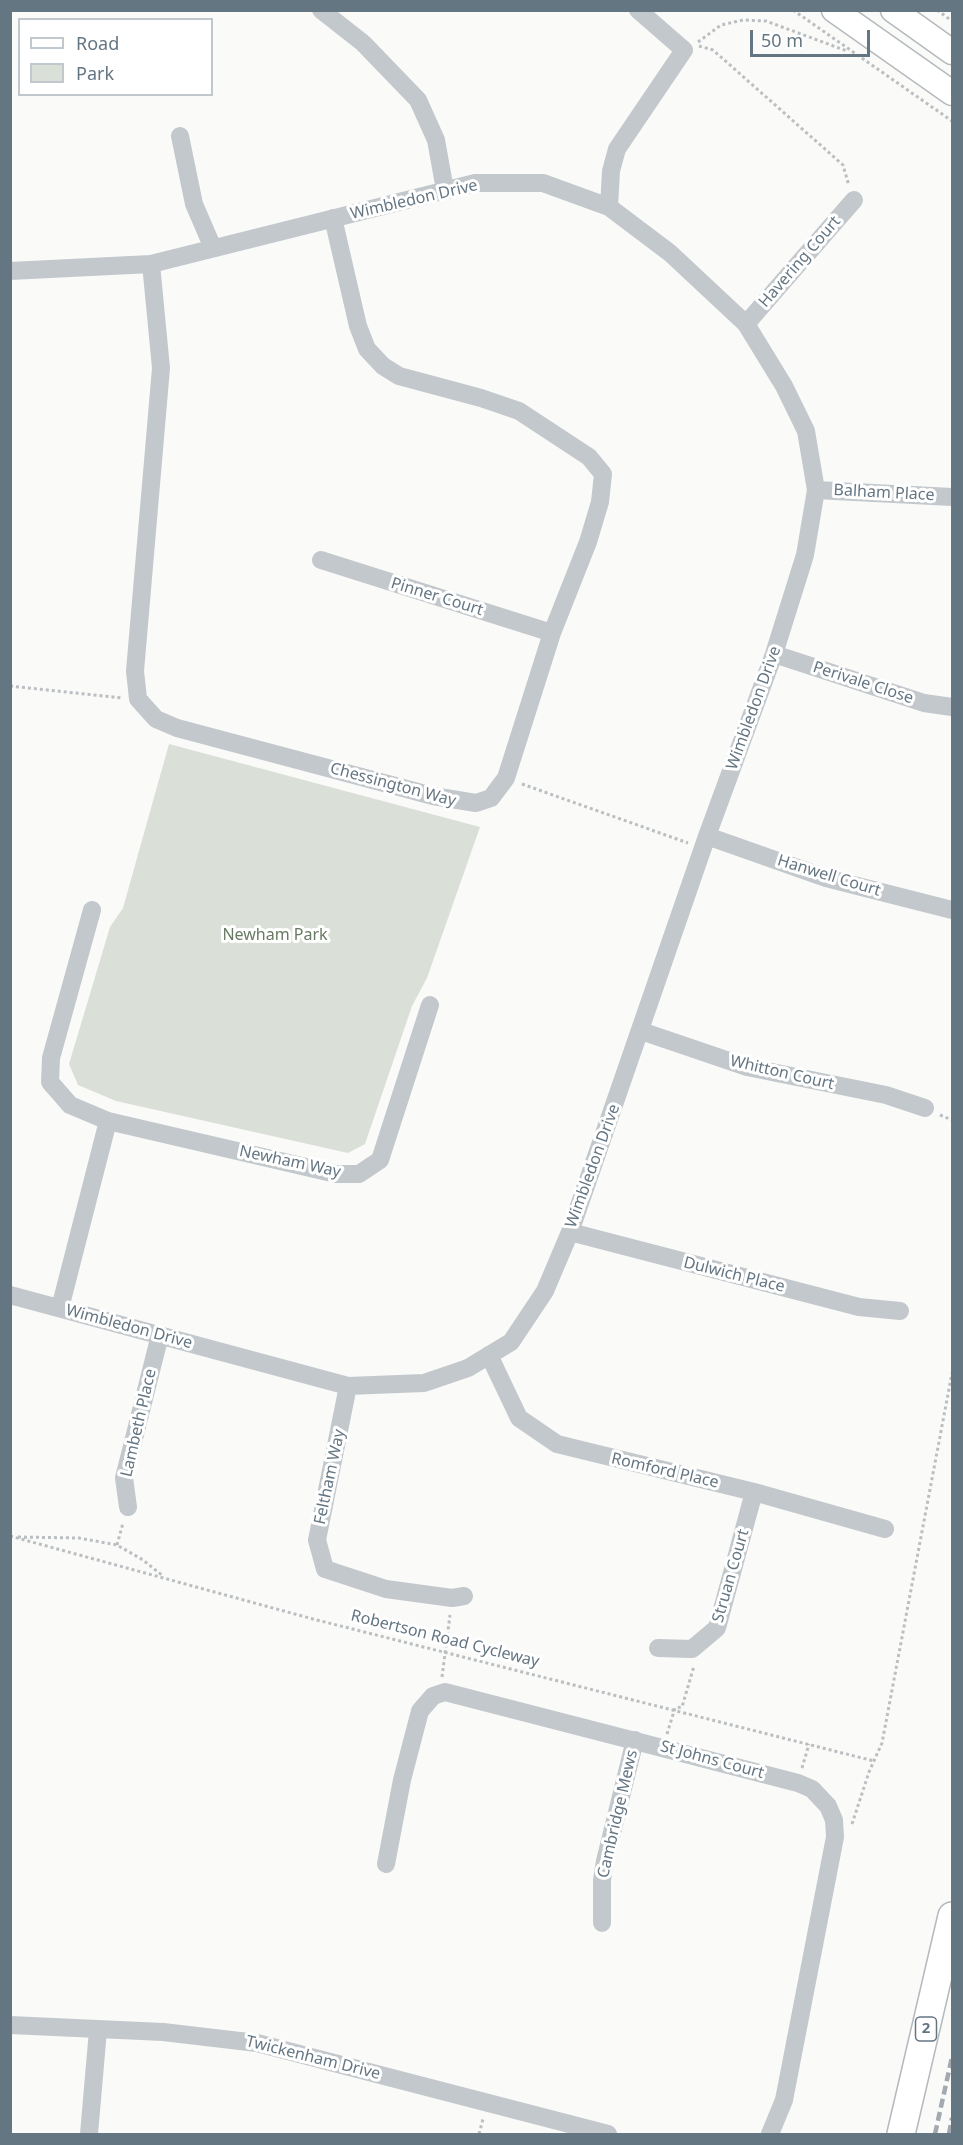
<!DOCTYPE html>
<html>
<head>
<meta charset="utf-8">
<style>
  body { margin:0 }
  #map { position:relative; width:963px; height:2145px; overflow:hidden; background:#fafaf8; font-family:"Noto Sans",sans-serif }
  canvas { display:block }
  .frame { position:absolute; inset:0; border:12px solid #657683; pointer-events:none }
  .legend { position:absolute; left:18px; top:18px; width:195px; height:78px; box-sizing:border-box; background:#fff; border:2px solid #c1c8cd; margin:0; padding:8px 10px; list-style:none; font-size:18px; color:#657683 }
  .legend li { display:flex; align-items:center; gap:12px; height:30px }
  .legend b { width:30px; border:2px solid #c1c8cd }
  .scale { position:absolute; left:750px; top:30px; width:120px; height:27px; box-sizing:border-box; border:3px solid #657683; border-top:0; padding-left:8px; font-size:18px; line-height:21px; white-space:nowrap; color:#657683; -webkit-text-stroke:4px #fff; paint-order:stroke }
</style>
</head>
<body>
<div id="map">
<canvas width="963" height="2145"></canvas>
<div class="frame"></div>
<ul class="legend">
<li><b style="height:8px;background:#fff"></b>Road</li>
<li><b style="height:16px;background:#dadfd7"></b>Park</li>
</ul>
<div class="scale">50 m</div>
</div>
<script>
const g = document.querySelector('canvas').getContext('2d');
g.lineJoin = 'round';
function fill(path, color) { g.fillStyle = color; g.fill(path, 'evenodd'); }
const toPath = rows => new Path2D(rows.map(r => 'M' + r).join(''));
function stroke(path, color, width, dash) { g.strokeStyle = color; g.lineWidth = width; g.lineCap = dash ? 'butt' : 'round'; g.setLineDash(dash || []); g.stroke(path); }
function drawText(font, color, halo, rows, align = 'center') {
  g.font = font + ' "Noto Sans",sans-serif'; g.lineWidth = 6; g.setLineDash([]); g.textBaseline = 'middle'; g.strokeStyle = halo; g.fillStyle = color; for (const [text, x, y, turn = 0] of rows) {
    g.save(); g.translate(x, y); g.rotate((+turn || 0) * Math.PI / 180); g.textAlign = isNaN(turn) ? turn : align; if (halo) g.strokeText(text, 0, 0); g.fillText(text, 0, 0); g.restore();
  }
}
const green = toPath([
  [169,744,480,827,427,978,412,1006,365,1144,348,1153,116,1101,78,1085,69,1064,110,927,123,908]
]);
const path = toPath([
  [793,10,952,121],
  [937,10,952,21],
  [698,42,721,25,743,20,766,21,847,51],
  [699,46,713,50,843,165,849,186],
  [10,686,122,698],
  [522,784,688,843],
  [940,1115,952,1120],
  [10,1536,313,1619,874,1761],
  [18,1537,79,1538,117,1545,143,1560,163,1576],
  [117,1545,123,1523],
  [442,1677,450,1615],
  [667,1734,675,1708,682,1707,694,1666],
  [802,1768,809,1744],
  [852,1824,869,1772,882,1743,952,1373],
  [479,2134,483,2119]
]);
const minor = toPath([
  [321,10,363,43,418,100,436,140,445,190],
  [180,136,194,204,213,248],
  [609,207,611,171,617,149,684,50,638,10],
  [151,264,161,368,135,671,138,699,156,719,177,728,433,796,476,803,491,798,506,778,552,633,588,542,600,502,603,474,589,457,519,411,481,398,399,376,383,366,367,349,358,326,333,218],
  [10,271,151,264,475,183,543,183,609,207,670,253,746,324,784,386,806,431,816,490,805,555,774,654,707,836,570,1232,545,1291,511,1342,468,1368,424,1383,348,1386,10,1295],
  [746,324,854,200],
  [816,490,952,497],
  [321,560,552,633],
  [774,654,924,703,952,707],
  [707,836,826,878,952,910],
  [92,910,51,1058,50,1082,70,1105,108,1121,336,1174,359,1174,380,1160,430,1005],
  [641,1031,747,1067,886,1095,925,1108],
  [570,1232,859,1307,900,1311],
  [60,1308,108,1121],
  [489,1355,519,1418,557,1444,754,1492,885,1529],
  [348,1386,317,1540,325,1569,386,1589,452,1598,464,1596],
  [128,1507,124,1478,160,1335],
  [658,1648,692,1649,717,1628,754,1492],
  [386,1864,402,1780,420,1711,433,1696,445,1692,798,1783,812,1789,828,1806,834,1820,835,1837,784,2100,770,2134],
  [602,1923,602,1880,605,1861,635,1740],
  [10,2025,163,2032,257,2043,608,2134],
  [89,2134,98,2030]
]);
const major = toPath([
  [834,10,952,93],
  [893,10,952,52]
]);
const highway = toPath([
  [901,2134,952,1916]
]);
const rail = toPath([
  [935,2134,952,2057],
  [949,2134,952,2118]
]);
const shields = [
  [926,2029,21]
];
const shieldNames = [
  ["2",926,2029]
];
const streetNames = [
  ["Wimbledon Drive",414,200,-13],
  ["Havering Court",800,262,-49],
  ["Balham Place",884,493,3],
  ["Pinner Court",437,597,17],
  ["Perivale Close",863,683,18],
  ["Wimbledon Drive",754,708,-70],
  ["Chessington Way",393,785,15],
  ["Hanwell Court",829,876,17],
  ["Whitton Court",782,1073,13],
  ["Newham Way",290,1162,12],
  ["Wimbledon Drive",593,1166,-70],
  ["Dulwich Place",734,1275,14],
  ["Wimbledon Drive",129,1327,15],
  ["Lambeth Place",139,1423,-77],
  ["Romford Place",665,1471,13],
  ["Feltham Way",330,1477,-78],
  ["Struan Court",731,1576,-74],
  ["Robertson Road Cycleway",445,1639,14],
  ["St Johns Court",712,1760,15],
  ["Cambridge Mews",618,1814,-77],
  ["Twickenham Drive",313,2058,14]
];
const parkNames = [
  ["Newham Park",275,935]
];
fill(green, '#dadfd7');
stroke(major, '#b5babe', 27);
stroke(highway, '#b4b9bd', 30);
stroke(path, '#bbbfc2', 3, [3, 3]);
stroke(minor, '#c3c8cc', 18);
stroke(major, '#fff', 24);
stroke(highway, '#fff', 27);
stroke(rail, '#a2aab0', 4.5, [9, 4.5]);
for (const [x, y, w] of shields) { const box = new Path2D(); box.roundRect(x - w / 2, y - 12, w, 24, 4.5); g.fillStyle = '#fff'; g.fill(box); stroke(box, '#657683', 1.5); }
drawText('bold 15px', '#657683', null, shieldNames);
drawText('16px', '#657683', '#fff', streetNames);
drawText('16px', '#687a64', '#fff', parkNames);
</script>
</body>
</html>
